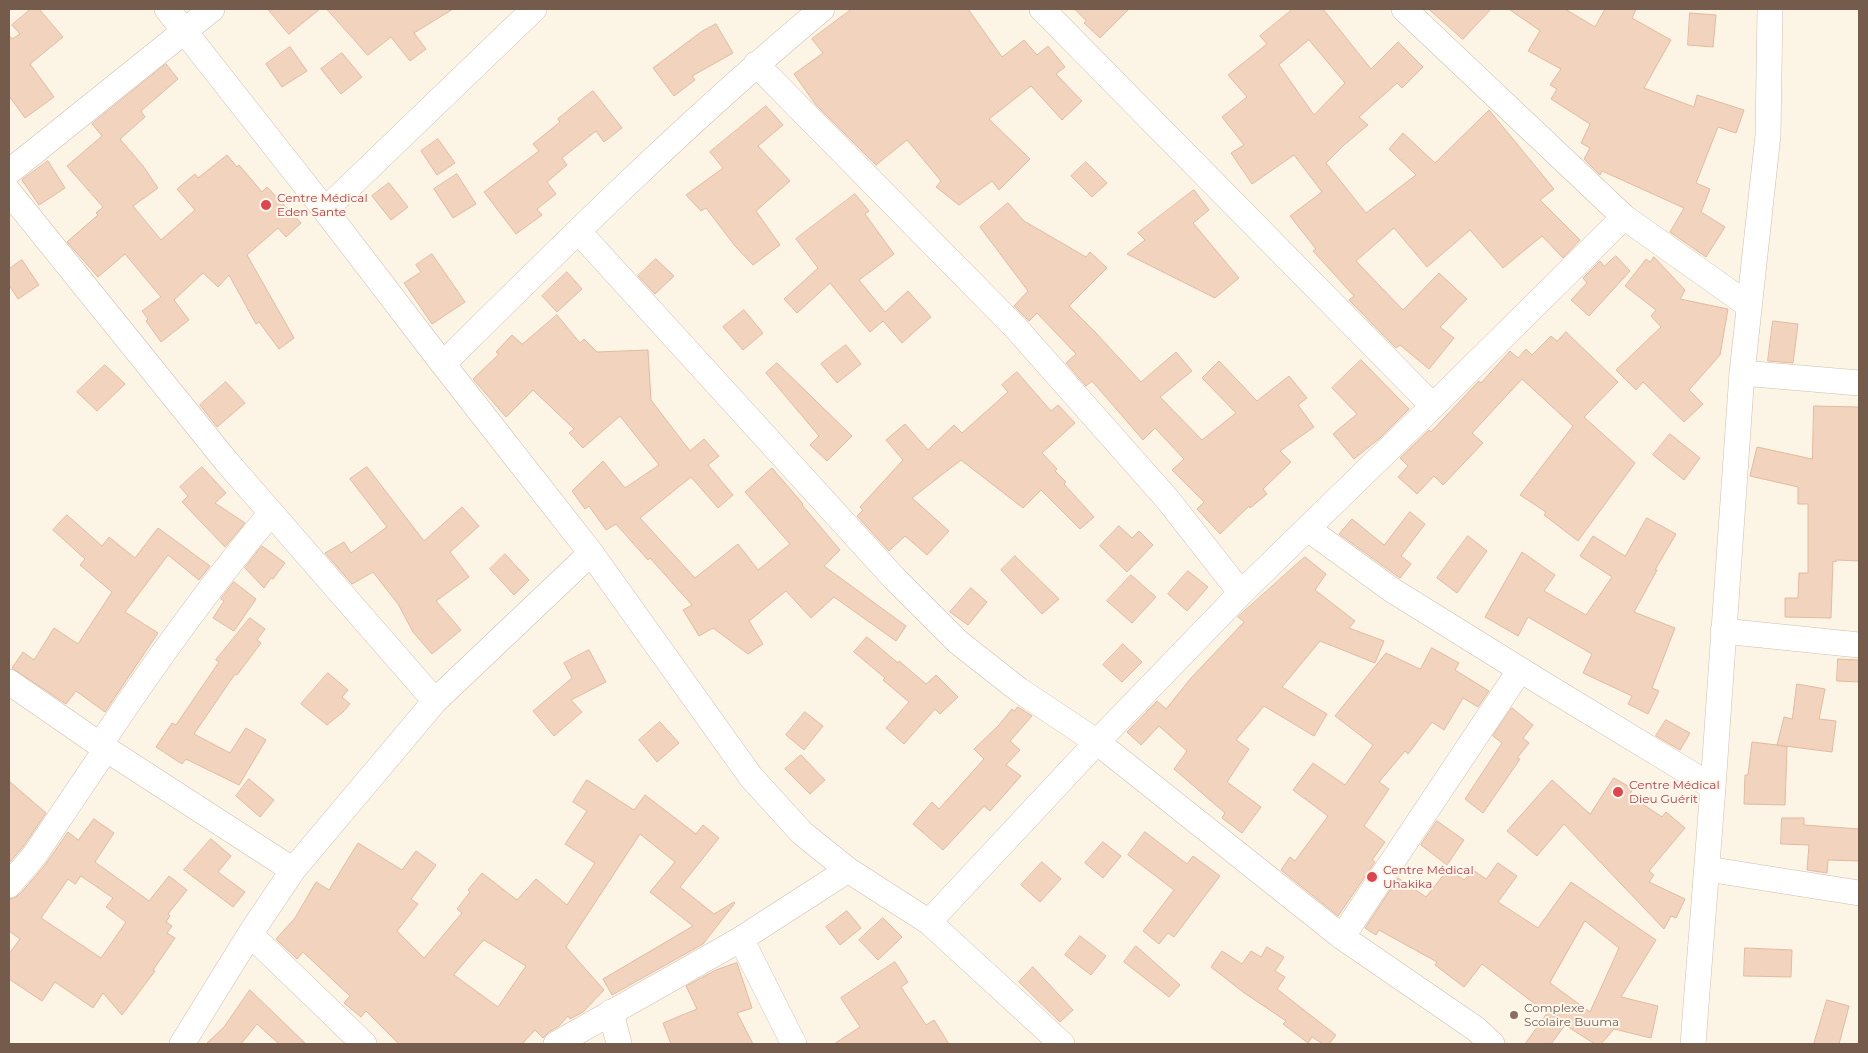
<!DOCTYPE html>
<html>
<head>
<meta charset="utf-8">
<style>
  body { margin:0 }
  #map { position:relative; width:1868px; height:1053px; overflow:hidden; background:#fcf4e5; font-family:Montserrat,sans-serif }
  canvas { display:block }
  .frame { position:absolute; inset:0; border:10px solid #745b4b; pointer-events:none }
</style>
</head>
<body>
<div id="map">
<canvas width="1868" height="1053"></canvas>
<div class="frame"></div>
</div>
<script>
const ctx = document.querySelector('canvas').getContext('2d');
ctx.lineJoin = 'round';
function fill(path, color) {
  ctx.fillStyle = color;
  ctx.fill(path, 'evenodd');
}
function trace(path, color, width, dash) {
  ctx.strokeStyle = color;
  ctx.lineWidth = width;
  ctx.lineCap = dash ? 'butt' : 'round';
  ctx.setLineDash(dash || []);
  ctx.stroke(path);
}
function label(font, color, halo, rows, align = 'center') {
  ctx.font = font + ' Montserrat,sans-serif';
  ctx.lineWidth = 4;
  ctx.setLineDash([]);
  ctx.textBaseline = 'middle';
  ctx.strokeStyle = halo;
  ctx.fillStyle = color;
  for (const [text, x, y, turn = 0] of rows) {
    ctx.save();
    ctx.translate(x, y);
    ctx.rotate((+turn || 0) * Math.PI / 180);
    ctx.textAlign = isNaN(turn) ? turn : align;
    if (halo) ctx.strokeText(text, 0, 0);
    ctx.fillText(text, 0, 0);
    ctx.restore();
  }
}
const building = new Path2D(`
  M31,9h8l24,28 -33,27 24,33 -29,21 -16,-22v-61l3,4 8,-5 -8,-9z
  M268,9h52l-31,25z
  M327,9h126l-39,24 12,16 -16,12 -19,-24 -23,18z
  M852,9h116l34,48 22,-17 13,15 11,-9 17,21 -9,7 26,27 -20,19 -31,-34 -42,33 41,40 -31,31 -7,-9 -33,24 -23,-18 5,-6 -34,-41 -31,25 -60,-60 -22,-31 29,-21 -11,-14z
  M1075,9h54l-29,29 -16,-15 2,-2z
  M1293,9h30l48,60 27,-27 25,25 -21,21 -5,-5 -38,34 9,8 -24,20 -18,18 40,50 50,-38 -27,-26 14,-16 32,30 54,-53 65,79 -14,11 40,40 -17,18 -21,-22 -39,32 -33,-38 -43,37 -33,-39 -38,33 47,49 36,-37 28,26 -27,28 14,11 -25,31 -29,-24 -4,3 -47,-48 5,-4 -41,-45 3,-2 -26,-33 32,-24 -28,-37 -42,29 -21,-31 13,-8 -22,-28 25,-20 -19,-22 39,-31 -7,-8zM1309,40l36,43 -31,32 -35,-50z
  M1429,9h62l-28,30z
  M1509,9h56l30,18 10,-18h31l-4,9 39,22 -27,48 50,19 3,-12 47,15 -8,23 -18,-6 -22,56 14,6 -9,23 24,15 -19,30 -36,-25 14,-24 -82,-37 -2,4 -16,-16 6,-11 -9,-5 9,-19 -39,-25 6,-10 -7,-4 11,-16 -33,-18 12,-20z
  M1690,13l26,2 -3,32 -25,-2z
  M716,24l17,29 -41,23 3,4 -21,16 -21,-28 48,-36z
  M290,47l17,24 -25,16 -16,-23z
  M342,53l20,24 -21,17 -20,-25z
  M166,64l12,15 -37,32 4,6 -25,22 23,27 15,22 -25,18 28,34 34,-30 -18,-21 18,-15 3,4 29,-23 10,12 2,-2 23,27 5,-5 34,36 -15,14 -8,-9 -31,27 47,83 -15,11 -20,-27 -3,2 -27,-49 -11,12 -15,-14 -29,27 15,20 -28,22 -15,-21 2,-2 -6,-8 19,-14 -36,-43 -27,23 -31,-35 31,-27 -2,-2 7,-6 -36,-41 35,-30 -10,-12z
  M593,91l29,37 -18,14 -8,-11 -34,27 5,7 -20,17 9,12 -19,15 5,6 -26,19 -32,-42 55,-41 -6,-7 27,-22 -2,-3z
  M766,106l17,19 -25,21 32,35 -34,30 24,34 -27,20 -18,-19 -29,-38 -5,3 -15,-16 37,-27 -13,-16z
  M438,139l17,24 -18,12 -16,-24z
  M48,161l17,27 -26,17 -17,-25z
  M1086,162l21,21 -15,14 -21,-21z
  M457,174l19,30 -23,14 -19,-29z
  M389,183l19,24 -17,13 -19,-24z
  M1194,190l15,20 -16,13 46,55 -24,20 -88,-44 18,-14 -7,-7z
  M855,194l14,17 -4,3 29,40 -35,26 26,32 23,-21 23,26 -29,26 -19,-22 -13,11 -40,-49 -33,30 -13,-14 34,-31 -22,-29z
  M1008,203l16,18 62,36 4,-5 17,16 -38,38 27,27 45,49 35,-30 16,19 -32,26 42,43 34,-27 -34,-35 17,-17 38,40 32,-25 18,22 -9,7 16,22 -34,24 11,11 -28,27 4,5 -17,14 -1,-2 -29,28 -23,-25 7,-7 -32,-32 12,-11 -29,-31 -12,12 -51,-59 -6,5 -20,-23 10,-9 -39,-41 -8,8 -15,-15 14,-15 -48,-64z
  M432,254l33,48 -33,22 -28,-41 17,-11 -5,-7z
  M1616,256l14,15 -41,45 -18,-16 16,-17 -4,-5 17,-17 4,5z
  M1654,257l31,33 -5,9 48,10 -8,46 -31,35 14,14 -19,18 -41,-40 -7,8 -20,-20 45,-43 -10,-11 5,-6 -31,-24 21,-27 4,3z
  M656,259l18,17 -19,18 -17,-18z
  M22,260l17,25 -21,14 -9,-14v-16z
  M567,272l15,17 -25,23 -15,-16z
  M744,310l19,23 -20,17 -20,-23z
  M557,315l23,28 4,-4 13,13 51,-2 3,50 39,51 14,-12 15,17 -11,9 25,30 -15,13 -27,-31 -51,41 55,60 43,-34 20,26 32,-26 -45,-52 27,-24 31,36 -1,1 38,45 -16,16 82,60 -10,15 -62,-44 -23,21 -25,-27 -37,30 14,23 -15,10 -35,-26 -14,8 -16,-26 9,-5 -42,-47 -2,2 -32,-36 -10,6 -17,-24 -4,3 -13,-18 31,-30 22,27 34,-23 -39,-49 -37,32 -14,-15 5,-4 -41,-39 -27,27 -33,-38 26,-25 -3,-2 16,-17 10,9z
  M1773,321l25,3 -5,39 -25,-2z
  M1566,332l52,50 -34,35 51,46 -57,78 -34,-26 2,-3 -26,-17 53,-69 -51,-47 -50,54 11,10 -40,42 -9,-9 -17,18 -19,-17 10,-11 -8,-8 29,-28 2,2 46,-49 2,-2 2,2 29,-32 8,7 8,-9 6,6 19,-19 6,5z
  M846,345l15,19 -24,19 -16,-19z
  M1361,360l48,49 -29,29 -26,21 -21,-25 24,-20 -25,-26z
  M777,363l75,73 -25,25 -17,-16 9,-9 -53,-63z
  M105,365l20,19 -28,27 -20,-19z
  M1017,372l34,39 7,-6 17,18 -33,30 15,16 -2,2 11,11 -2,2 30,33 -14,12 -39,-39 -18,18 -62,-48 -49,38 37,33 -22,24 -22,-19 -16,15 -32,-35 6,-6 -3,-3 43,-47 -17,-20 19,-16 23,26 26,-25 8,8 46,-41 -6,-7z
  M226,382l19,21 -28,24 -17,-22z
  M1814,406l45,1v154l-23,-1v2l-3,-1 -2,57 -46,-1v-19h13l1,-25h9v-69h-10v-17l-48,-11 7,-29 55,12z
  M1670,434l30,24 -16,22 -31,-25z
  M202,467l24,26 -11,10 30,20 -20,24 -43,-45 6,-6 -8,-9z
  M367,467l57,74 38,-34 17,19 -29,26 19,25 -33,24 25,29 -29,24 -19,-22 -15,-28 -25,-32 -21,12 -27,-31 19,-11 7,11 36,-26 -37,-48z
  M1410,512l15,12 -24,32 10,8 -11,14 -61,-44 13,-15 32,26z
  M67,515l35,31 7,-9 26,21 23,-30 52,38 -11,14 -31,-25 -43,57 33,21 -53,79 -29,-21 -10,13 -54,-36 11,-16 11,8 20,-32 24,16 34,-52 -32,-27 5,-6 -32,-29z
  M1647,518l29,16 -21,36h2l-23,42 41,16 -23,60 7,3 -11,23 -20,-10 4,-8 -49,-23 9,-19 -64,-37 -10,19 -33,-19 37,-65 33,23 -11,16 42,24 26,-38 -32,-21 13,-20 32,20z
  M1119,526l13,12 7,-7 14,14 -26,27 -27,-26z
  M1468,536l19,15 -30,42 -20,-15z
  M262,546l23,17 -12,16 -2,-1 -7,10 -19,-20z
  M505,554l24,26 -15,15 -24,-26z
  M1015,556l44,43 -17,15 -41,-44z
  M1305,557l21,17 -11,16 40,31 -6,7 35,13 -9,22 -55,-22 -38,46 45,27 -13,22 -50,-30 -28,34 13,9 -22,33 34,25 -19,26 -20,-15 3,-5 -51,-44 13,-18 -28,-25 -18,19 -14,-13 30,-31 9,8 25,-31 53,-56 -6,-5z
  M1188,571l20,16 -21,24 -19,-17z
  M1131,575l25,22 -24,26 -25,-22z
  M234,582l22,17 -22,32 -21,-13 11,-17 -3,-2z
  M971,588l16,14 -19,23 -18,-13z
  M250,618l15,11 -8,11 4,3 -24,32 -2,-1 -41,60 36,19 16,-25 20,12 -27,45 -53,-26 -4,5 -26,-17 16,-24 4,2 43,-63 -3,-2z
  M867,637l31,26 1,-2 27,23 10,-9 22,22 -18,17 -5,-5 -31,35 -18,-16 23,-26 -26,-22 2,-2 -31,-26z
  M1123,644l19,18 -20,20 -19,-17z
  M1432,648l27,15 -4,7 34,21 -11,16 -15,-9 -19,32 -12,-8 -24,32 -3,-3 -26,31 10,7 -25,37 21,16 -13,18 3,2 -37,54 -57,-46 9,-13 5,4 33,-45 -35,-26 20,-27 32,22 28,-40 -38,-29 51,-63 34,16z
  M589,650l17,32 -35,18 11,12 -28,24 -21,-25 39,-33 -8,-15z
  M1838,659l21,1v22l-22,-1z
  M328,673l20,17 -6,7 8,7 -7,8 -16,13 -26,-21z
  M1797,684l28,5 -6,30 17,2 -4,31 -55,-7 10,2 -2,58 -41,-1 1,-29h3l4,-33 25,3 7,-28 8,2z
  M1018,707l14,9 -22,25 10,9 -14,15 15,11 -31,35 -6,-5 -41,44 -30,-26 19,-22 7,7 45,-50 -10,-10 24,-23 14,-17 2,2z
  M1512,708l21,17 -10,13 6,5 -12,15 3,1 -37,54 -18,-14 37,-56 -9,-7z
  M805,712l18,14 -19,24 -18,-15z
  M1666,720l24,13 -10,17 -24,-14z
  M660,722l19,21 -22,19 -18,-22z
  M801,755l24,25 -15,14 -25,-25z
  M1614,778l19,11 -4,6 33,22 4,-5 19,16 -36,43 5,4 -5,7 36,17 -9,19 -5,-2 -7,13 -100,-105 -27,32 -30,-25 45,-51 38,34z
  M249,779l25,21 -14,17 -24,-21z
  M587,780l47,30 11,-15 51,39 7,-9 16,13 -39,49 34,27 20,-12 1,1 -32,41 -91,51 -9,-16 90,-53 -43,-34 25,-30 -35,-28 -74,113 38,43 -21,22 -13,7 -2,-3 -9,10 -10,6 -6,6 -8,-8 -13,14h-123l-33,-33 -5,6 -17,-14 6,-7 -47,-44 -6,7 -21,-20 19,-21 21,-36 13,8 29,-47 44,27 14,-19 20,14 -25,34 7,5 -21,27 27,27 38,-45 -5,-4 13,-17 -2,-2 14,-17 35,27 19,-21 31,26 28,-42 -30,-19 22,-33 -14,-9zM484,940l42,26 -28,41 -44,-32z
  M9,781l37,32 -23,34 -14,16z
  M1782,818h22v7l55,4v32l-31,-1 -1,13 -20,-3 2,-25 -28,-1z
  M94,819l20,14 -19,29 54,39 20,-25 18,14 -19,24 2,2 -4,6 6,4 -5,7 8,5 -22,32 2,1 -33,44 -19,-22 -10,15 -38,-26 -13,19 -33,-22v-25l11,-15 -11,-8v-32l5,-1 6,-4 25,-29 23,-33 10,8zM81,876l32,22 -7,9 20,15 -25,36 -60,-40 27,-39 7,5z
  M1437,821l27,19 -17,25 -26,-20z
  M1145,832l42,32 6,-8 27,20 -46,61 -6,-4 -9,11 -16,-13 31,-41 -46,-35z
  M211,839l20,17 -13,16 27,20 -12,15 -49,-37z
  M1103,842l18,14 -18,22 -18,-15z
  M1042,862l19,17 -21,23 -19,-17z
  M1498,863l19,13 -19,26 40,26 33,-46 85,58 -35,57 37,9 -7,32 -37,-9 -13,15h-6l-30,-19 -14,19h-26l22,-31 -65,-49 -18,23 -29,-22 2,-3 -58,-32 -3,5 -11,-7 33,-50 28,19 23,-29 15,12 9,-10 13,9zM1585,921l34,27 -29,64 -40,-29z
  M847,911l14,17 -21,17 -14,-18z
  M883,918l19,19 -24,23 -19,-20z
  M1080,936l26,20 -15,19 -26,-20z
  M1136,946l44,39 -11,12 -45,-35z
  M1267,947l17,10 -9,14 10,6 -8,12 59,46 -7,9h-6l-11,-7 -4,6 -25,-19 3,-3 -43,-29 -32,-25 11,-16 20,13 9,-13 10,6z
  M1745,948l47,2 -1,27 -47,-1z
  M895,962l13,20 -7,5 25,38 8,-5 15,24h-115l26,-17 -19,-29z
  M737,963l15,45 -15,5 16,31h-82l-8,-21 34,-14 -11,-23 30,-16z
  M1033,967l40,43 -13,12 -41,-40z
  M250,990l56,54h-27l-22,-20 -16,20h-35l18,-17z
  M1827,1000l22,6 -10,38h-25z`);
fill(building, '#f1d3be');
trace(building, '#e3ba9e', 1);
const minor = new Path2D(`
  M167,9l158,201 118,154 148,189 160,224 51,56 46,37 81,52 133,122
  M1042,9l391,397
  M1404,9l220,208 124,88
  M756,64l260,264 152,172 73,93
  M9,172l203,-163
  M9,192l217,269 209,240
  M325,210l209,-201
  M578,231l316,347 64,64 61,48 78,52 245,195 134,92 16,15
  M443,364c123,-122 246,-244 379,-355
  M1742,373l117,10
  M1308,529l84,61 148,92 173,105
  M1723,631l136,14
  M9,682l97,67 187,121
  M100,745c53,-80 109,-158 171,-232
  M1707,869l152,24
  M9,885l25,-29 72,-107
  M929,922l168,-180 144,-149 192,-187 191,-189
  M250,934l114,110
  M1342,937l178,-267
  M741,939l53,105
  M611,1012l8,32
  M182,1044l68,-110 43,-64 142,-169 156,-148
  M556,1044l185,-105 107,-69
  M1693,1044l20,-257 29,-414 26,-238 2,-126`);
trace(minor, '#cfbeaf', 26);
trace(minor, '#fff', 25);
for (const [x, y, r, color] of [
  [266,205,6,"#e0444e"],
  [1618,792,6,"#e0444e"],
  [1372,877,6,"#e0444e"],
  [1514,1015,5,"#8d6e63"]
]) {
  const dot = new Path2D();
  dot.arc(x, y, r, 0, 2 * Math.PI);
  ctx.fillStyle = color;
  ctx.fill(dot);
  trace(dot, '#fff8ec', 2);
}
label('12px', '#be3a42', '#fff8ec', [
  ["Centre Médical",277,198],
  ["Eden Sante",277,212],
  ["Centre Médical",1629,785],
  ["Dieu Guérit",1629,799],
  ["Centre Médical",1383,870],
  ["Uhakika",1383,884]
], 'left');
label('12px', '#785e54', '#fff8ec', [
  ["Complexe",1524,1008],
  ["Scolaire Buuma",1524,1022]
], 'left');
</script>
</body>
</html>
